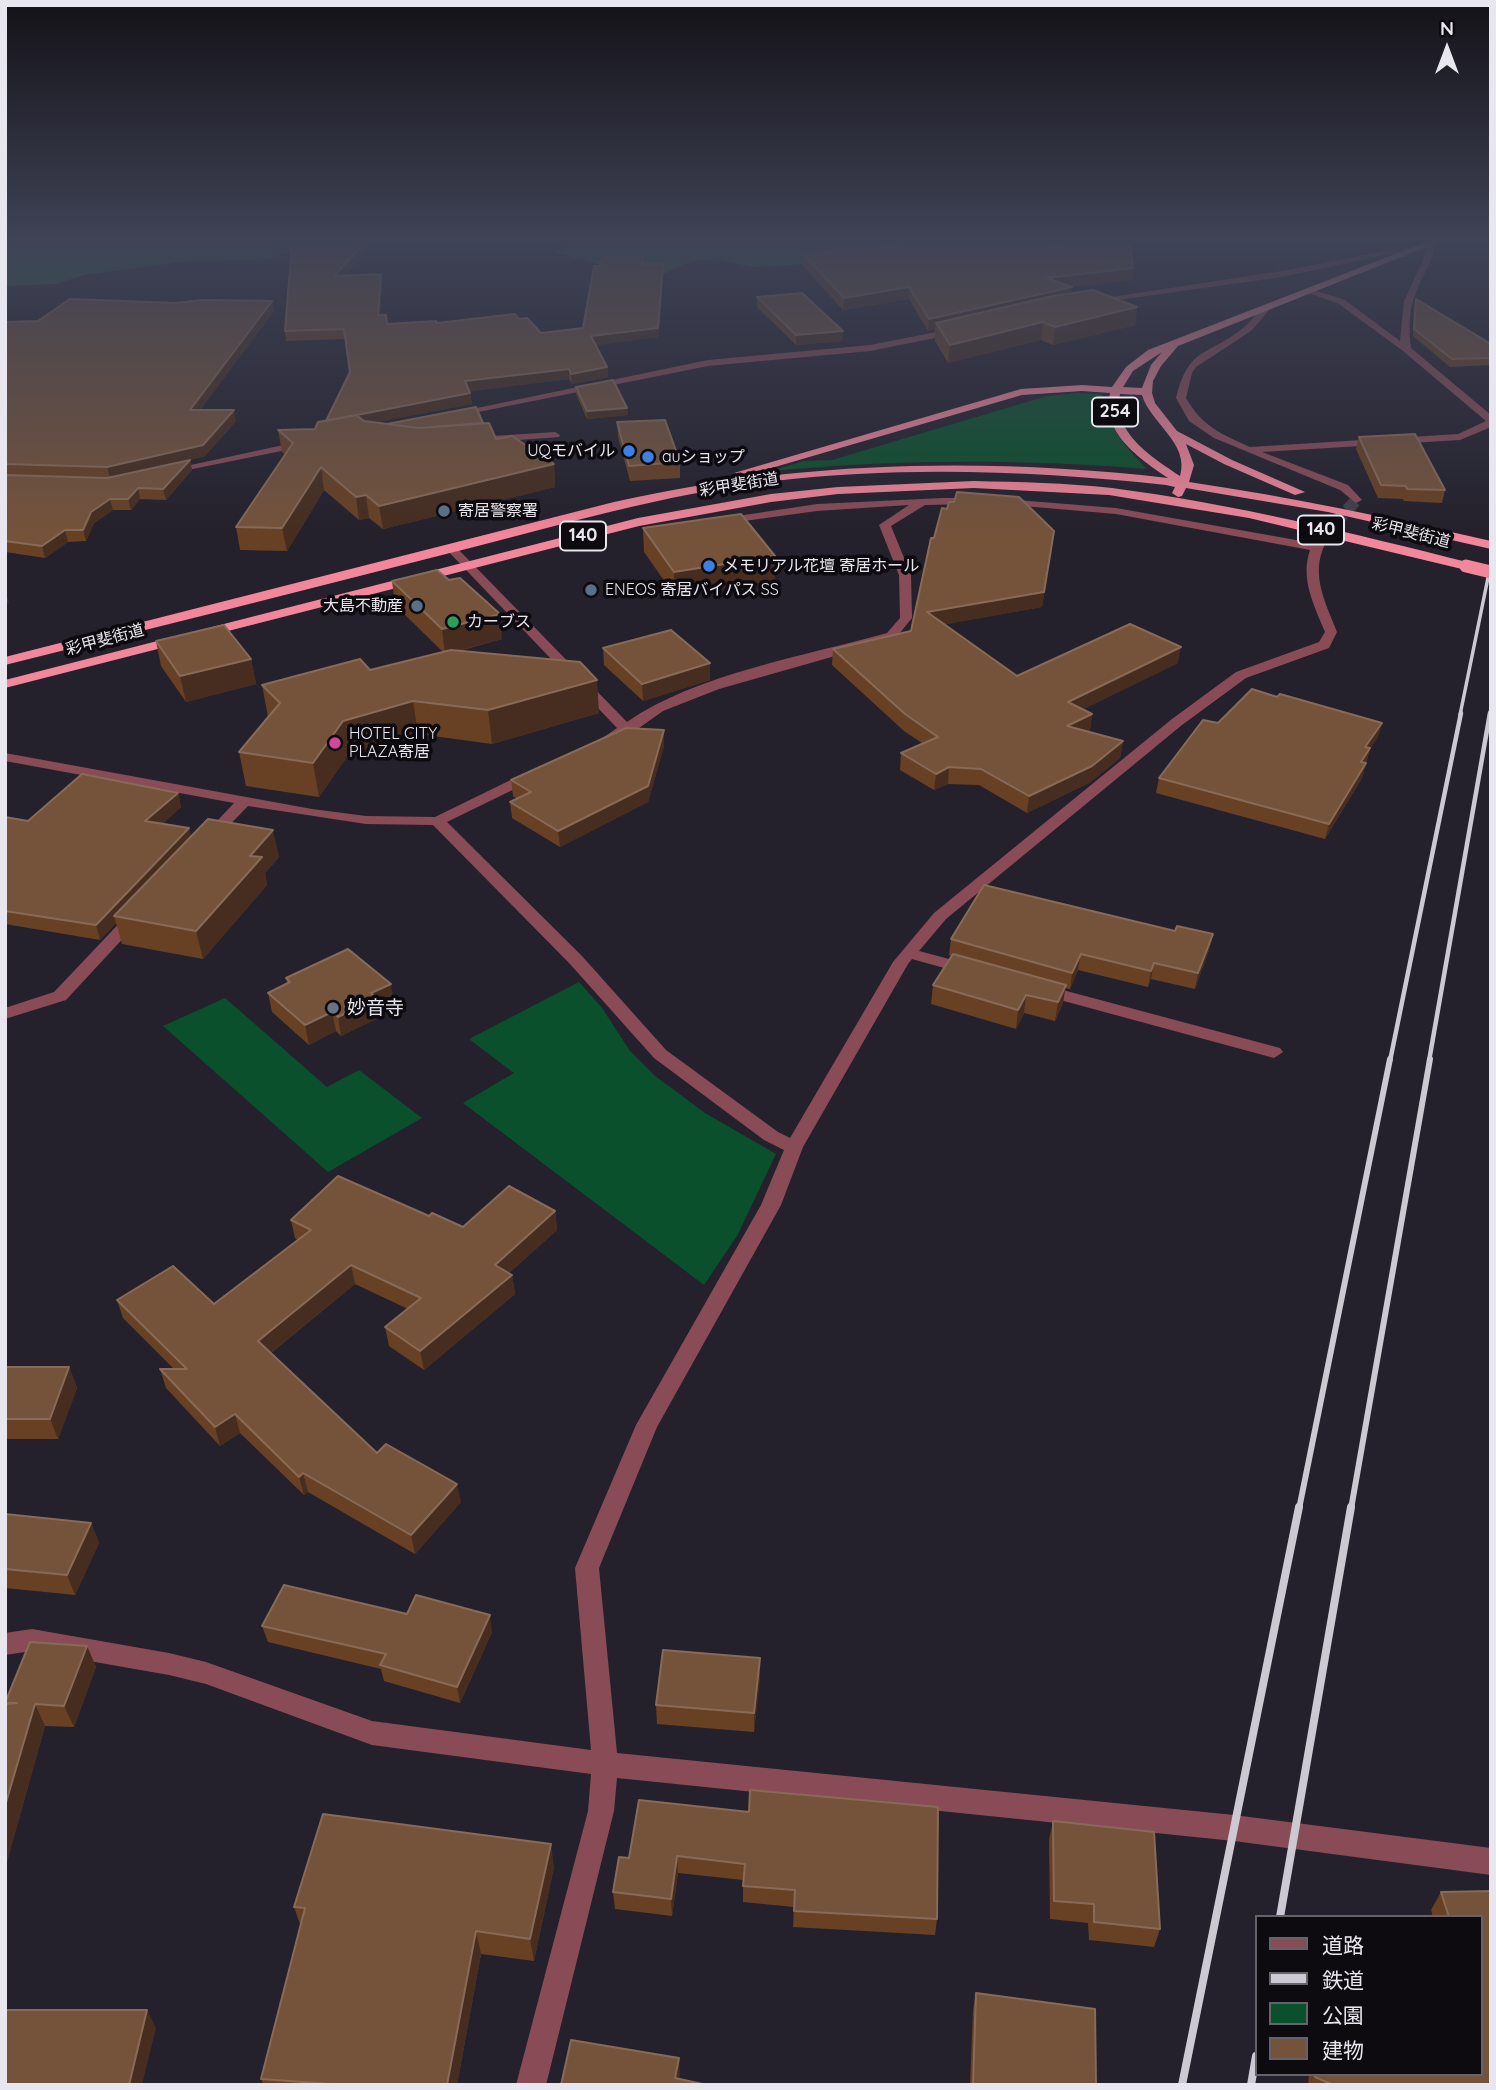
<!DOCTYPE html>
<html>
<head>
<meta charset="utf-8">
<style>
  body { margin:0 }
  #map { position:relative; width:1496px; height:2090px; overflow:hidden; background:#24212c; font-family:Quicksand,"Noto Sans JP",sans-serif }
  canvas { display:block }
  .frame { position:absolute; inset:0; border:7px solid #e8e6ee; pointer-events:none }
  .legend { position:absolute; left:1255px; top:1915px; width:228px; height:161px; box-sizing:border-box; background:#0d0b10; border:2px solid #656369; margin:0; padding:9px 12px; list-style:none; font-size:21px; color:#e8e6ee }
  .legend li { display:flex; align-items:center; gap:14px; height:35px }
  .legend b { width:35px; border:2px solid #656369 }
  .north { position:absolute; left:1412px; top:14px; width:70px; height:70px; -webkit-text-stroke:5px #0d0b10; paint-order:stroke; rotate:0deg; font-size:19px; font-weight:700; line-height:28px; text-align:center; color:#e8e6ee }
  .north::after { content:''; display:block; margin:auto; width:24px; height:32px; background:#e8e6ee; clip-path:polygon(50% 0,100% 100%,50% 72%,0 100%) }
</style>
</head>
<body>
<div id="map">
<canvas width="1496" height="2090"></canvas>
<div class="frame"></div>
<ul class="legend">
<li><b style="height:9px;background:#894c57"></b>道路</li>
<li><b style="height:9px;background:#ccc9d2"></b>鉄道</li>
<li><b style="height:19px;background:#0b502c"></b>公園</li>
<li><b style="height:19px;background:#75533b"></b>建物</li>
</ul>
<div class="north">N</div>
</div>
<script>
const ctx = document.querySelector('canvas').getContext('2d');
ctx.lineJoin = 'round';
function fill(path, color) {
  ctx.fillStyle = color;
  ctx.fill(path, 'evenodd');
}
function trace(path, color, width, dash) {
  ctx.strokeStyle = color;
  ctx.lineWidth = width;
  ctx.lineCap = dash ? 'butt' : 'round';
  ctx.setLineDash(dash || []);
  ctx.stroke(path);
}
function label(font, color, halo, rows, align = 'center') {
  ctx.font = font + ' Quicksand,"Noto Sans JP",sans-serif';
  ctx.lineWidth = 7;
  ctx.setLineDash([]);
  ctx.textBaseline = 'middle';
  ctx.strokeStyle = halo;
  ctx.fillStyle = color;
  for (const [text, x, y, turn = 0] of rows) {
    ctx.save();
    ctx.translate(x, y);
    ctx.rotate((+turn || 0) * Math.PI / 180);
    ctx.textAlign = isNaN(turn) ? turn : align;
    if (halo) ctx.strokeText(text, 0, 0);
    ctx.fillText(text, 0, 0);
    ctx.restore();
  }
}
fill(new Path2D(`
  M1078,393l24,1c8,36 20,49 45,75 -127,-10 -248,-10 -376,2l33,-10 28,-1 215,-64z
  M579,982l23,26 28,43 25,25 50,37 71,41 -39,82 -33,49 -241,-182 51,-30 -45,-34z
  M225,998l102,89 32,-17 63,48 -94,54 -165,-146z`), '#0b502c');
fill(new Path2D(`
  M5,242h331l-77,18 -71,1 -103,14 -29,9 -51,2z
  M574,242h421l-134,19 -108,6 -39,-8 -22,2 -29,13h-27l-83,-22z`), '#1e673e');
trace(new Path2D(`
  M1323,537l33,-37`), '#413f49', 12, [12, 6]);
fill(new Path2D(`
  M1430,243l4,2c0,16 -10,27 -16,42 -9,20 -10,40 -7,61l80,67v12l-31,13 -198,12 86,33 14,15 -6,3 -16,-13 -126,-52 -25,-17 -13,-23c13,-51 29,-41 66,-69 9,-7 15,-18 24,-23l4,3 -19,22 -55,36 -4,6 -6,25c16,28 35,36 64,49l208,-13 28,-13 -83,-70 -64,-47 -33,-12 4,-3 35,11 55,41 4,-40 19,-40 3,-16z
  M1389,250l20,5 -4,2 -16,-3 -107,23 -193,27 -4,-3 197,-30z
  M957,328l5,3 -2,2 -90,18 -162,15 -255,51 -5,-3 260,-54 162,-15z
  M555,432l5,3 -1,2 -67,5 -5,-3 5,-3z
  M302,441l5,3 -1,2 -138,28 -5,-3z
  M943,498h33l6,3 -6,3 -51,1 -34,21 20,49 1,43 -17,21 -176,50 -56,22 -31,22 -24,10 -7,-4 16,-11 -171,-179 10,-2 171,175c69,-48 178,-66 260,-89l13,-15 -1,-43 -20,-50 30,-20 -92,6 -95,13 -6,-3 2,-2 99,-15z
  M1004,499l112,9 197,35 6,-8h8l2,2c-21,33 -5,62 8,95l-8,16 -83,30 -64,47 -236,194 -27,32 56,15 2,4 -2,4 -6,1 -57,-16 -4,5 -105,183 -22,58 -124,222 -58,141 18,185 617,62 257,33v27l-257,-34 -617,-63 -3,33 -68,274h-30l72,-274 3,-37 -219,-29 -166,-61 -37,-9 -137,-24 -27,4v-22l27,-4 137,24 37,9 166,59 219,29 -16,-182 61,-143 125,-220 23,-55 -20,-10 -110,-82 -84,-94 -137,-139 -67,-1 -118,-18 -35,36 -5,2 -8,-5 34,-36 -229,-42v-8l307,56 54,7 69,1 92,-45h10v6l-90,44 135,134 84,94 112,82 12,6 103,-176 41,-49 238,-194 64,-47 83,-30 6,-10c-11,-27 -25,-53 -15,-82l-194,-36 -116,-10 -2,-2z
  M136,910l6,2 2,3 -2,3 -76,82 -61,19v-11l49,-16 76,-80z
  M1044,985l236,63 3,4 -9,6 -236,-64 -2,-4 2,-4z`), '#894c57');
fill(new Path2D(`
  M1426,242h13l-261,104 -17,20 -8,15 -1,12 3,10 22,28 55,29 73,32 -10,3 -71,-31 -38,-20 8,21 -5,17c102,15 202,36 302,59v8l-163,-37 -142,-24 -4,8 -4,1 -6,-4 3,-6 -9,-2c-131,-14 -261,-19 -392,-4 -111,13 -216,45 -324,72 -148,38 -297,75 -445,112v-8l609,-155c183,-41 368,-45 554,-24 -29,-20 -67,-45 -58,-85l-28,-2 -60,4 -278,81 -10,-3 287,-84 61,-4 30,2 14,-20 22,-17zM1162,352l-11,13 -9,23 -19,-1 10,-16zM1120,394l22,1c8,28 48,48 38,81 -28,-19 -68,-43 -60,-82z
  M974,481c46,1 92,2 138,7 122,16 240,45 359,75l2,3 -7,4 -217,-52 -140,-23 -135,-7 -136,6 -67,8 -132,24 -634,162v-8l633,-162 133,-24 67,-7z`), '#f2869a');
trace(new Path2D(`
  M1460,715l31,-152
  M1490,715l1,-8`), '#ccc9d2', 3.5);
trace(new Path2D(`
  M1390,1061l71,-348
  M1429,1061l61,-348`), '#ccc9d2', 4.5);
trace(new Path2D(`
  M1299,1509l91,-450
  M1351,1509l79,-450`), '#ccc9d2', 6);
trace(new Path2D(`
  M1280,1917l71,-410
  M1182,2085l117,-578
  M1251,2085l5,-29`), '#ccc9d2', 8);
trace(new Path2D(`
  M1466,566l25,6`), '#f2869a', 13);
fill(new Path2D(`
  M292,242h83l-31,34 38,8 -2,31 7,9 50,-1 82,-4 22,14 42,-5 17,-62 43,-9 1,7 19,9 -5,64 -62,8 11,22 1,10 -36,7 -3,-5 -99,12 2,13 -96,18 11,2 96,-1 13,16 58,25 1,23 -172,42 -14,-11 -10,2 -35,-30 -37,61 -47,-1 -4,-23 49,-72 -3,-3 -4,-22 37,-1 11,-8 24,-49 -4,-33 -60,2 -1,-10z
  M1050,246l83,22 -1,12 -61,7v7l66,13 -2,18 -82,20 -12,-5 -93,23 -13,-22v-12l-7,2 -19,-32 -66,11 -40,-44v-12z
  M757,297l86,34 -1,10 -46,4 -39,-38z
  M1416,299l75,45v21l-41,2 -37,-31 1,-30z
  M272,301l2,10 -74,99 36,11 -31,35 -15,4 2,10 -26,30 -26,-1 -9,11h-18l-19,13 -8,18 -18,1 -23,16 -40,-6v-230l33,-1 137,-18z
  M576,387l51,21 1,7 -41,4 -11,-25z
  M617,422l63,40v16l-50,3 -12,-44z
  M1359,437l86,53 -3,13 -38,-2 -1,-2 -25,-1 -22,-49z
  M643,528l132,52 -100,16 -31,-44z
  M1054,531l-12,76 -97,17 72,52 161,-13 -95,46 9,5 -2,16 -3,1 36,10 -3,17 -31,25 -62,30 -48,-28 -31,-1 -14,6 -34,-20 1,-17 21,-10 -18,-12 -72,-66 1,-16 78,-18z
  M392,581l110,58 -43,12 140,62 -107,31 -74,-10 -69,20 -30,43 -73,-11 -7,-34 29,-35 -6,-32 108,-15 73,-18 -48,-47z
  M156,641l95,18 5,25 -70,18 -25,-36z
  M603,648l107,32 -67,21 -39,-36z
  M1218,723l160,14 -8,12 -8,29 -37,61 -169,-46 3,-15z
  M664,730v16l-16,56 -88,45 -48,-29 -2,-16 7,-3 -4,-3 -2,-16z
  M178,793l3,14 -19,17 29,12 88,21 -14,16 2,12 -64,74 -81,-15 -6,-21 -16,17 -95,-16v-107l23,4z
  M1175,931l38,3 -4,16 -14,39 -44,-10 -3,8 -70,-17 -8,19 -5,-1 -2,15 -8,18 -31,-8 -8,16 -85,-25 2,-19 18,-29 -2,-1 2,-16z
  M286,978l108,25 -15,8 1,6 -39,19 -5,-5 -27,14 -37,-33 -4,-19 19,-9z
  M555,1211l2,19 -48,43 3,2 3,19 -91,76 -35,-24 -4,-19 23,-18 -53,-25 -84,69 106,100 84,49 -46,52 -107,-62 -4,3 -64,-62 -20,13 -54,-58 -6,-19h14l-51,-51 -6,-18 97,4 84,-64 -3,-2 -4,-18 138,-4 34,11z
  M5,1367h64l8,21 -19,51h-53z
  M5,1514l86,9 8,20 -24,52 -70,-7z
  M407,1614l85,18 -32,71 -76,-22 -3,-12 -113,-27 -6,-16z
  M87,1646l9,21 -22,60 -29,-1 -39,139h-1v-161z
  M760,1658v19l-6,55 -97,-8 -1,-19z
  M639,1800l298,119 -2,16 -142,-8 1,-20 -51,-5v-22l-65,-7 -6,43 -57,-7 -2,-17 16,-34z
  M1053,1821l107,108 -6,18 -65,-7 -1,-17 -38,-4 -1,-79z
  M554,1867l-20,94 -53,-7 -24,131h-193l-3,-6 40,-152 -7,-20z
  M1491,1891v194h-183l1,-11h171v-157h-47l-2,-7 10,-18z
  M976,1993l120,92h-126l3,-75z`), '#684125');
fill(new Path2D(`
  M366,242h9l-40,44 -1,-10z
  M663,264l-5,73 -66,9 -1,-10z
  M1133,268l-1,12 -86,10 1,-12z
  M381,274l1,10 -3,41 -1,-10z
  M909,287v12l-66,11 1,-12z
  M1072,287l-2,12 -134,24 -1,6 -7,2 1,-12z
  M272,301l2,10 -82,110 -2,-11z
  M1137,307l-2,18 -82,20 2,-18z
  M1043,322l-2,18 -93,23 2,-18z
  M843,331l-1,10 -46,4v-10z
  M607,367l1,10 -36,7 -1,-10z
  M569,369v10l-103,13 -1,-11z
  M470,393l2,11 -145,28 -1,-11z
  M627,408l1,7 -41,4v-8z
  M234,410l2,11 -31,35 -15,4 2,10 -26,30 -3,-11 -53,-11 -3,-11z
  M554,464l1,23 -172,42 -4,-23z
  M321,467l3,23 -37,61 -5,-23z
  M138,488l2,11 -9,11 -3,-11z
  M366,495l3,23 -10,2 -3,-23z
  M110,499l3,11 -19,13 -8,18 -3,-11 8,-18z
  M65,530l3,12 -23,16 -3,-12z
  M1054,531l-12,76 -116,21 1,-16z
  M775,556v24l-100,16 -1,-24z
  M5,590l4,13 -4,1z
  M500,614l2,25 -57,15 -3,-25z
  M1181,647l-3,16 -112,55 2,-16z
  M251,659l5,25 -70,18 -6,-26z
  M710,663v17l-67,21 -1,-17z
  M597,680l2,33 -107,31 -4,-34z
  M413,701l5,33 -69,20 -30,43 -6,-34 30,-42z
  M1092,714l-2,16 -25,12 2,-16z
  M1382,723l-4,14 -8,12 -4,13 -9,14 8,-29z
  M664,730v16l-16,56 -88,45 -2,-16z
  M1123,741l-3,17 -31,25 -62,30 2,-17z
  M1366,763l-4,15 -37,61 4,-15z
  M949,767l-1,17 -14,6 2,-16z
  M178,793l3,14 -32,28 -4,-14z
  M189,828l4,14 -79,74 2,7 -16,17 -4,-15z
  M273,830l6,27 -14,16 2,12 -64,74 -7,-28 54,-75z
  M1213,934l-4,16 -14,39 3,-16z
  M1081,954l-3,16 -8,19 2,-16z
  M1154,963l-3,16 -3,8 3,-16z
  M391,984l3,19 -15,8 1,6 -39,19 -3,-19 33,-24z
  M1066,985l-3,18 -8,18 3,-19z
  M1026,995l-2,18 -8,16 2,-19z
  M332,1012l4,19 -27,14 -4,-20z
  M555,1211l2,19 -59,53 -3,-18z
  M351,1265l4,19 -92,75 -5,-18z
  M512,1275l3,19 -91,76 -4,-19z
  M69,1367l8,21 -19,51 -8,-20z
  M235,1414l5,19 -20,13 -5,-19z
  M303,1473l5,19 -4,3 -5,-18z
  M457,1484l4,18 -46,52 -4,-19z
  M91,1523l8,20 -24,52 -8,-20z
  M490,1615l2,17 -32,71 -3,-16z
  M87,1646l9,21 -22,60 -10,-21z
  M760,1658v19l-6,55v-19z
  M35,1704l10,22 -39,139 -1,-2v-57z
  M551,1844l3,23 -20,94 -4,-22z
  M677,1856l1,17 -6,43 -1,-17z
  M476,1931l5,23 -24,131h-10z
  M147,2010l9,18 -14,57h-13z
  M679,2058l1,17 -2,10 -3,-7z`), '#472d1f');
const building = new Path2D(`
  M292,242h74l-32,34 47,-2 -3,41h8l1,9 49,-3 1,2 78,-9 4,5 8,-1 14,15 42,-5 11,-62h6l2,-9h41l-1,7h21l-5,64 -67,8 16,31 -36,7 -2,-5 -104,12 5,12 -144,28 24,-49 -6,-43 -59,2z
  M925,242h120l5,4 34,-4h46l3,26 -86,10 25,9 -143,32 -20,-32 -65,11 -41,-44 86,-6z
  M1093,290l44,17 -82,20 -12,-5 -93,23 -14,-22 117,-27z
  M802,293l41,38 -47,4 -39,-38z
  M70,299l105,4 27,-3 70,1 -82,109h44l-31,35 -96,22 -102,-3v-142l33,-1z
  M1416,299l75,45v14l-39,1 -38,-30z
  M613,380l14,28 -40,3 -11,-24z
  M476,407l7,16 -64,5 -32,-4z
  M356,415l8,6 55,7 70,-5 7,16 16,-3 42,28 -175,42 -13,-11 -10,2 -35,-30 -39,61 -46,-1 57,-84 -15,-13 37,-1 3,-7z
  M665,420l15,42 -51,4 -12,-44z
  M1415,434l30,56 -38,-1 -1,-3 -25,-1 -22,-48z
  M190,460l-27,29 -25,-1 -10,11h-18l-19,13 -8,18h-18l-23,16 -37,-5v-66l102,3z
  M957,492l62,5 35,34 -10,61 -117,20 90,64 113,-52 51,23 -113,55 24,12 -25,12 56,15 -31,25 -63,30 -48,-27 -32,-2 -13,7 -35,-21 37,-16 -33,-23 -72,-65 78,-18 20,-93h3l8,-30 5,1 2,-7h5z
  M741,514l34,42 -101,16 -31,-44z
  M437,570l12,10 11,-2 40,36 -58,15 -50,-48z
  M224,625l27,34 -71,17 -24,-35z
  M671,630l39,33 -68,21 -39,-36z
  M451,650l129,12 17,18 -109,30 -75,-9 -70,20 -30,42 -74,-11 41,-49 -18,-18 98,-26 10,11z
  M1252,689l25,8 3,-3 102,29 -17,24 5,1 -9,14 5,1 -37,61 -170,-46 44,-58 15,3z
  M626,728l38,2 -16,56 -90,45 -48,-29 21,-10 -20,-12z
  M82,774l96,19 -33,28 44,7 -93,97 -91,-14v-94l23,4z
  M208,819l65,11 -23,26 12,1 -66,74 -82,-15z
  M984,885l191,46 2,-5 36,8 -15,39 -44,-10 -3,8 -70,-17 -9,19 -121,-34z
  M348,949l43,35 -20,9 5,5 -38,19 -6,-5 -27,13 -37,-32 22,-11 -4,-4z
  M953,954l113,31 -8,17 -32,-7 -8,15 -85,-25z
  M338,1176l91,40 3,-3 31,14 46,-41 46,25 -60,54 17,10 -92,76 -35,-24 36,-29 -70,-33 -93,76 119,112 9,-9 71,40 -46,51 -108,-62 -4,4 -64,-63 -20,13 -55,-58h27l-70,-69 56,-34 41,38 97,-74 -20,-10z
  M5,1367h64l-19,52h-45z
  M5,1514l86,9 -24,52 -62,-6z
  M284,1585l123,29 9,-19 74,20 -33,72 -77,-22 6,-11 -124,-28z
  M30,1642l57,4 -23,60 -29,-2 -30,102v-102l12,-1h-12z
  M663,1650l97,8 -6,55 -98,-8z
  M750,1790l188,17 -1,112 -143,-8 1,-21 -52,-4 2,-22 -68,-8 -6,43 -58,-7 6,-35 10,1 10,-58 110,12z
  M323,1814l228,30 -21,95 -54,-8 -29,154h-102l-84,-6 44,-171 -11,-1z
  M1053,1821l101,11 6,97 -66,-7v-18l-40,-3z
  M1491,1891v194h-158l-18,-8v-3h165v-157h-31l-8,-25z
  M976,1993l119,16 1,76h-123z
  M5,2010h142l-18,75h-124z
  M571,2040l108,18 -4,20 32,7h-146z`);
fill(building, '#75533b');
trace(building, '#876a57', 2);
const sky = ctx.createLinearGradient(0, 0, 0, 535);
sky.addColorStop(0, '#141218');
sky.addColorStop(0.45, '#3f4356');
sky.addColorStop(1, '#3f435600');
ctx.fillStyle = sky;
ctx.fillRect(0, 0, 1496, 535);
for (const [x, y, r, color] of [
  [629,451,7,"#3f7fe0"],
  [648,457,7,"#3f7fe0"],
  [444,511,7,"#5c6f8a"],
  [709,566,7,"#3f7fe0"],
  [591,590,7,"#5c6f8a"],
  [417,606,7,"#5c6f8a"],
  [453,622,7,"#2e9e5b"],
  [335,743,7,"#d1479c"],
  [333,1008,7,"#6b7280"]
]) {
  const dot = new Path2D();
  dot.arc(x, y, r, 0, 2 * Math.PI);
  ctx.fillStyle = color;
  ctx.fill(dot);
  trace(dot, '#0d0b10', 2.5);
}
label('16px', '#e8e6ee', '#0d0b10', [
  ["UQモバイル",615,451,"right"],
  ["auショップ",662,457],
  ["寄居警察署",458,511],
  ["メモリアル花壇 寄居ホール",723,566],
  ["ENEOS 寄居バイパス SS",605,590],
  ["大島不動産",403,606,"right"],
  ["カーブス",467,622],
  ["HOTEL CITY",349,734],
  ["PLAZA寄居",349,752]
], 'left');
label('16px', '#e8e6ee', '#0d0b10', [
  ["彩甲斐街道",739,485,-9],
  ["彩甲斐街道",1411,533,14],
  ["彩甲斐街道",105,640,-15]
]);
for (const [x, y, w] of [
  [1115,412,46],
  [1321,530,46],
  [583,536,46]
]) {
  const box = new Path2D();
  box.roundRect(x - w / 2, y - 14.5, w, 29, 5);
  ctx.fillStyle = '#0d0b10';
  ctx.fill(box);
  trace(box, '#e8e6ee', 2);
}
label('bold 18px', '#e8e6ee', null, [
  ["254",1115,412],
  ["140",1321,530],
  ["140",583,536]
]);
label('19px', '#e8e6ee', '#0d0b10', [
  ["妙音寺",347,1008]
], 'left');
</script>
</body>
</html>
